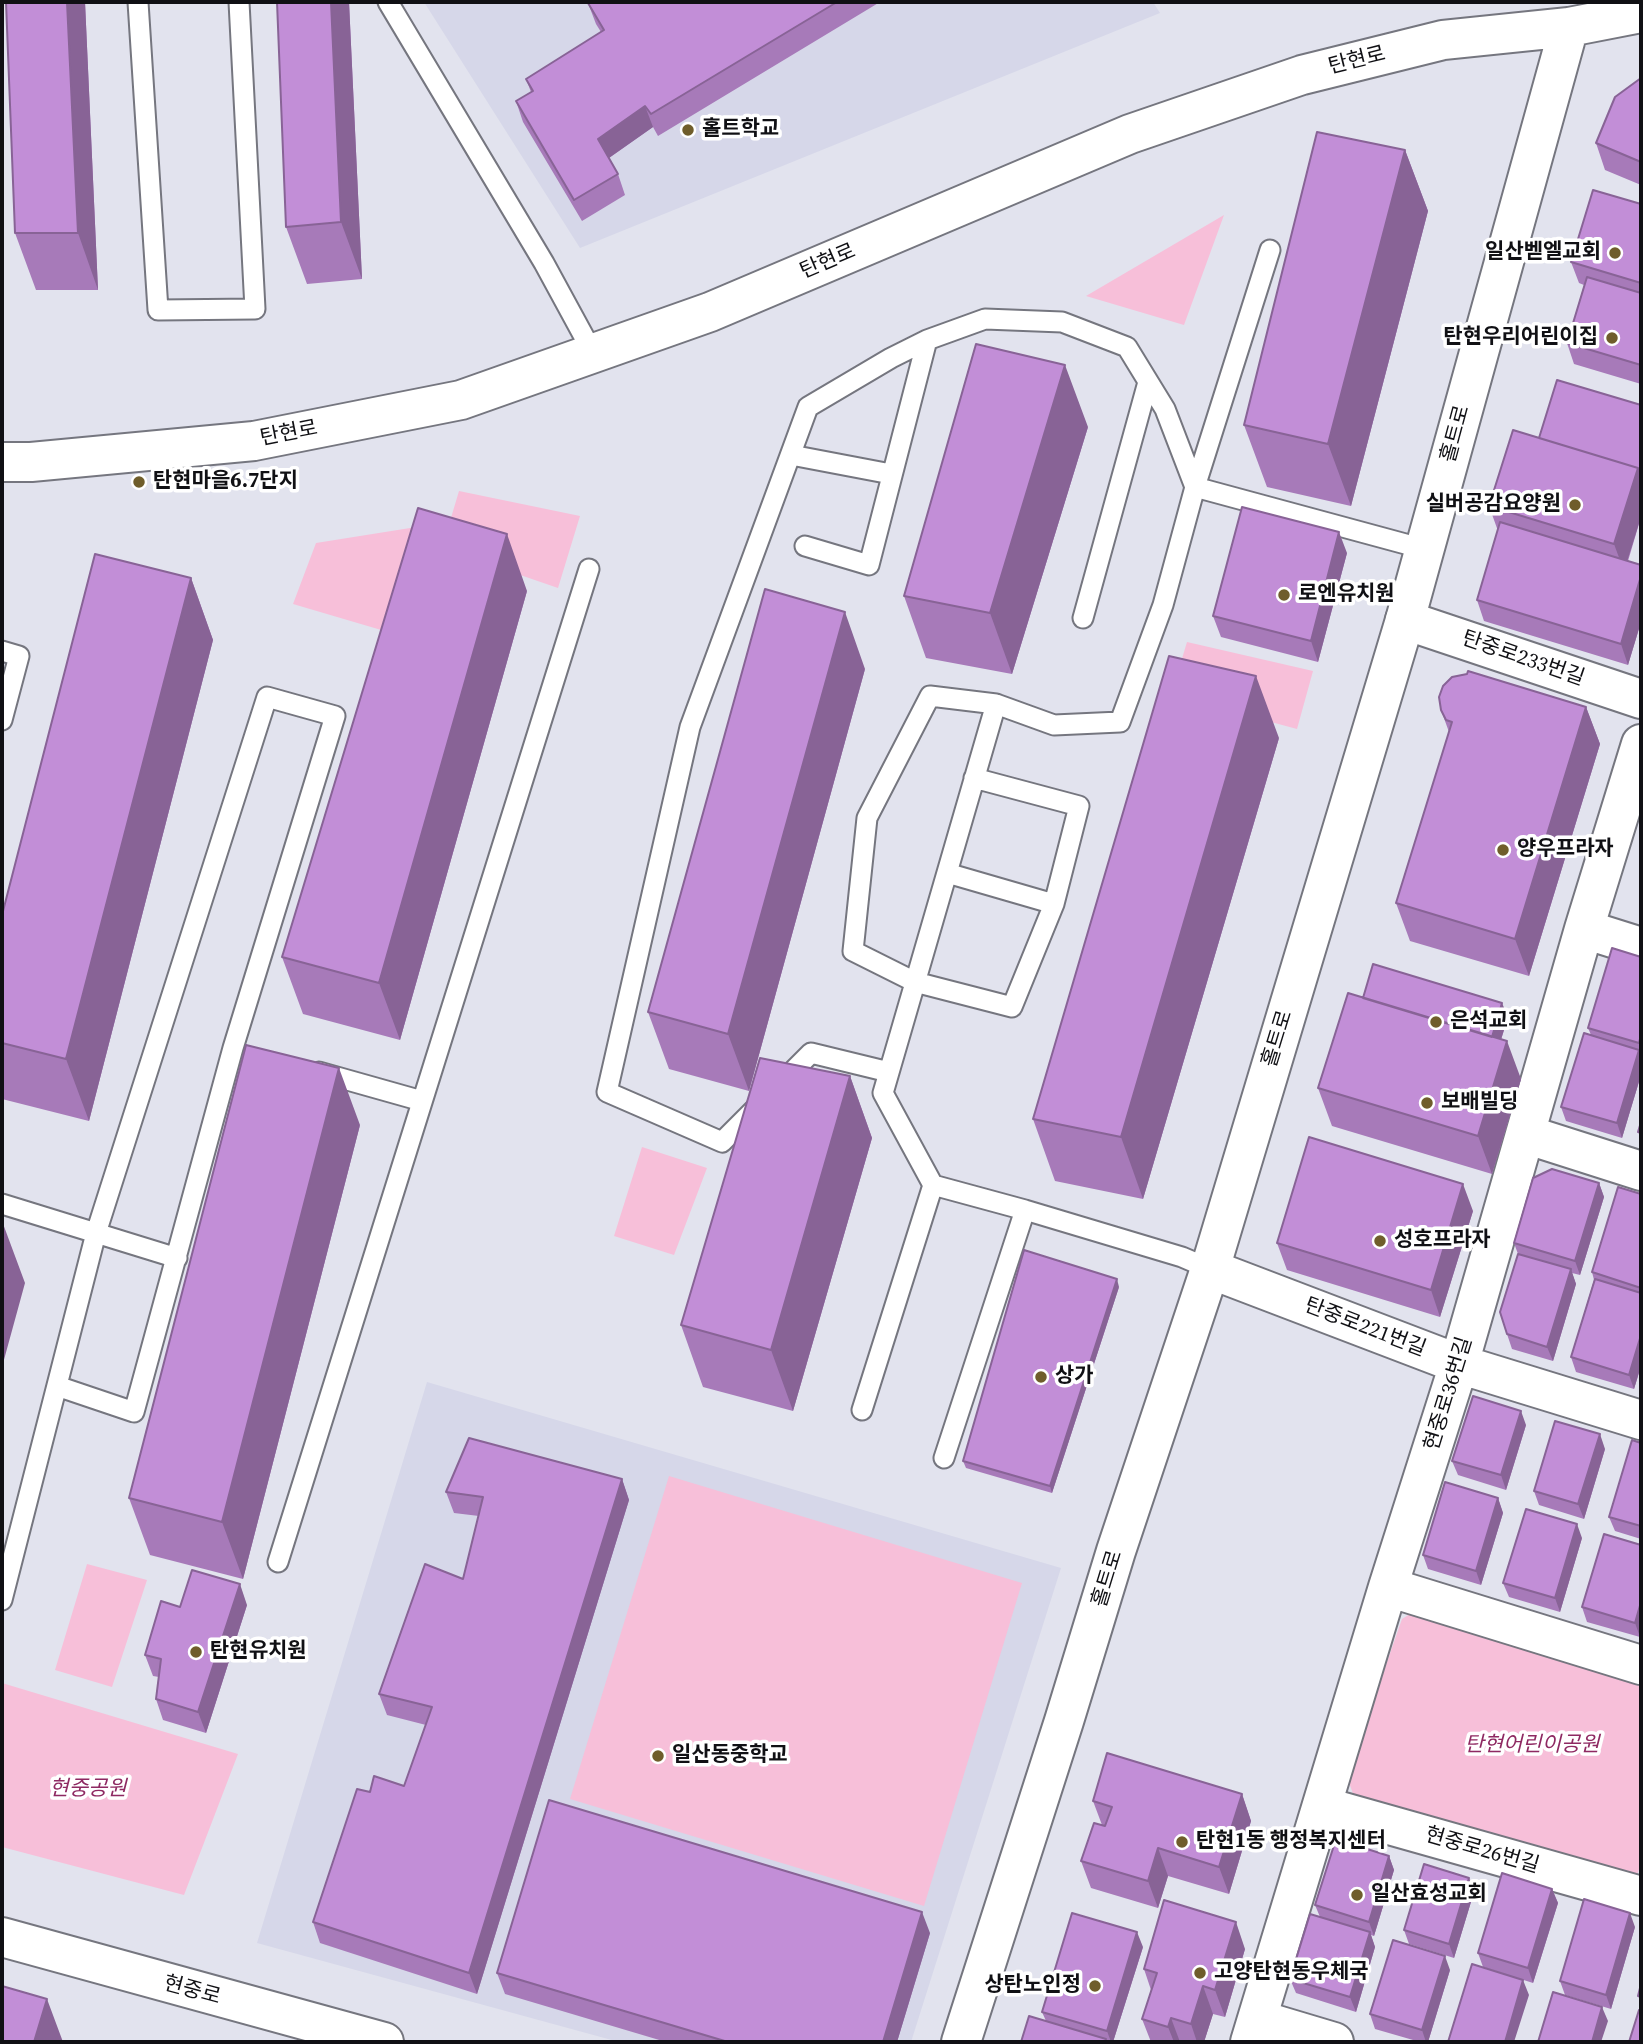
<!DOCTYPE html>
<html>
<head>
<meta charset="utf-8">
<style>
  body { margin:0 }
  #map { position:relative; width:1643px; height:2044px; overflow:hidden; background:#e2e3ee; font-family:"Source Serif 4",serif }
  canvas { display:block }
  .frame { position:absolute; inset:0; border:4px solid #101014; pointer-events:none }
</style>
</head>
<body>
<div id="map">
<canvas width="1643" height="2044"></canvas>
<div class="frame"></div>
</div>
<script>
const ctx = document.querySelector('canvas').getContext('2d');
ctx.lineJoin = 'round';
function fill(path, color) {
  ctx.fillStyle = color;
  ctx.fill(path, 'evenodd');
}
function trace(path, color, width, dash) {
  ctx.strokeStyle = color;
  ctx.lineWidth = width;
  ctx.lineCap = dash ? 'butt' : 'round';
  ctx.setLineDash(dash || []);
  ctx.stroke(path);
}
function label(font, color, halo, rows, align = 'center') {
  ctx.font = font + ' "Source Serif 4","Noto Sans KR",serif';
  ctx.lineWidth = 7;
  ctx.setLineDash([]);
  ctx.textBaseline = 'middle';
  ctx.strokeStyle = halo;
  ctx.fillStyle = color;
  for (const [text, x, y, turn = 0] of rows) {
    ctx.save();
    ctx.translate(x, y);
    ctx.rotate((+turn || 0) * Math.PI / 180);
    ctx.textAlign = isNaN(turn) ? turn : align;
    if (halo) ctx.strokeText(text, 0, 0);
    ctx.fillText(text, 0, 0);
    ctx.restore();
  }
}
fill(new Path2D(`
  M424,2h729l7,11 -580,235z
  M427,1382l634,186 -150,474h-292l-362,-99z`), '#d6d7e9');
fill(new Path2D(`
  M1224,215l-40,110 -98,-29z
  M459,491l121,25 -22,72 -116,-40z
  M429,525l-41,107 -95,-28 23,-61z
  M1187,642l126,29 -16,58 -126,-34z
  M642,1147l65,21 -33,87 -60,-19z
  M669,1476l353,107 -98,323 -354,-107z
  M87,1564l60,16 -35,107 -57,-17z
  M1421,1607l220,64v191l-6,21 -279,-81 -9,-25 55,-158z
  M2,1683l236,71 -54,141 -182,-48z`), '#f7bfd9');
const lane = new Path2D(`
  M138,2l20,308 97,-1 -16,-307
  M388,2l156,261 50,92
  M791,455l100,19
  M805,546l64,19 58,-225
  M1083,618l65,-236
  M2,651l17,5 -17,64
  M974,778l105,28 -25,98 -42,103 -97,-25 -62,-31 14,-133 63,-122 66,8
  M947,873l107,31
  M319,1072l103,29
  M779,1085l32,-32 78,19
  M758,1106l-36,36 -115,-50 83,-365 118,-320 83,-49 36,-18 58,-21 77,3 65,25 38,62 30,78 229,62
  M2,1204l175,54
  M1210,1269l-28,-12 -157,-47 -92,-25 -50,-92 113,-389 58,21 66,-3 43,-117 32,-118 75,-237
  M862,1410l71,-225
  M944,1458l81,-248
  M278,1562l311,-993
  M2,1600l94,-367 171,-536 68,19 -102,332 -99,364 -77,-26`);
const street = new Path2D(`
  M1405,620l236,79
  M1584,929l57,18
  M1525,1134l116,37
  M1210,1269l249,95 182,56
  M1388,1587l253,78
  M1322,1806l319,90
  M1257,2019l77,23
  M1250,2042l138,-455 71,-223 125,-435 57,-185`);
const secondary = new Path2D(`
  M2,462h29l223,-21 207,-41 249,-88 420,-178 172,-59 141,-35 126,-13 72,-14
  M2,1937l382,105
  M961,2042l103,-321 52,-170 94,-282 195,-649 164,-593`);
trace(lane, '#75767f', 23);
trace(street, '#75767f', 42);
trace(secondary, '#75767f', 42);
trace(lane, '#fff', 19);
trace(street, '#fff', 38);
trace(secondary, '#fff', 38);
fill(new Path2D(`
  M6,2h79l13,288h-62l-21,-57z
  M277,2h72l13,277 -55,5 -21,-57z
  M590,2h290l-222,134 -5,-9 -44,31 9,16 7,21 -43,26 -59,-99 -7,-21 15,-9 -5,-13 75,-47 -5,-8 -8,-21z
  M1641,78v107l-36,-15 -9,-27z
  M1405,150l23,61 -77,295 -84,-19 -23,-62z
  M1641,204v180l-67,-20 -7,-21 17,-58 -5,-2 -8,-21z
  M1641,405v112l-13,44 13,15v46l-13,43 -144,-44 -7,-21 21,-69 -9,-25 50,-68z
  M1088,427l-76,247 -86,-16 -22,-62z
  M1347,553l-29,109 -97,-25 -8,-21z
  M191,578l22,62 -124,481 -87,-22v-184z
  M527,591l-127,449 -97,-26 -21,-57z
  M865,669l-116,422 -80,-22 -21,-57z
  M1586,707l14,37 -71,232 -119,-35 -14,-38 53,-171 -8,-22z
  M1279,738l-136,461 -88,-18 -22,-62z
  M1641,957v118l-19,63 -56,-17 -5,-14 30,-72 -3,-7z
  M1508,1017l-7,23 20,39 -29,95 -160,-48 -14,-38z
  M850,1076l22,62 -79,273 -90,-24 -22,-62z
  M360,1125l-117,454 -93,-24 -21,-57z
  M1599,1183l5,14 -24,78 -8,-2 4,11 -23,77 -41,-12 -5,-15 11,-80 -4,-11z
  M1641,1194v172l-7,23 -58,-17 -5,-15 23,-77 -2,-8z
  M1473,1211l-33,106 -153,-47 -10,-27z
  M1119,1287l-67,206 -86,-25 -3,-7z
  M1526,1425l-20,65 -48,-15 -6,-14z
  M1641,1443v96l-26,-8 -6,-14z
  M1605,1449l-21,70 -45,-14 -5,-14z
  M622,1479l7,21 -152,494 -157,-51 -7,-21 57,-130 34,-6 22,-61 -39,-10 -8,-21 84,-115 16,-63 -25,-3 -8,-21z
  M1498,1498l5,15 -22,72 -53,-16 -5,-14z
  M1582,1538l-22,74 -51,-15 -6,-14z
  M1641,1545v88l-1,4 -53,-15 -5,-15z
  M247,1605l-41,128 -43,-13 -7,-21 3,-22 -6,-1 -8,-21 35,-48z
  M1242,1794l9,27 -22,73 -61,-18 -10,32 -67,-20 -10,-27 21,-36 -9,-24z
  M1389,1856l5,14 -20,66 -3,-1 4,12 -19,65 -60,-19 -6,-14 30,-62 -5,-12z
  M1552,1889l6,14 -25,80 -50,-16 -5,-14z
  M1474,1892l-20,66 -45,-14 -5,-14z
  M1635,1927l-24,82 -46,-14 -5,-14z
  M930,1933l-33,109h-231l-161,-48 -8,-21z
  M1143,1947l-30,95h-92l25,-21 -4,-9z
  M1245,1949l-20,68 -12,-3 -9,28h-53l-9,-23 9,-29 -7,-21z
  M1450,1970l-22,72h-8l-45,-13 -5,-15z`), '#a77ab9');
fill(new Path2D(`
  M67,2h18l13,288 -20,-57z
  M331,2h18l13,277 -21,-57z
  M645,106l8,21 -47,33 -8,-21z
  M1405,150l23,61 -77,295 -23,-62z
  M1065,365l23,62 -76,247 -22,-61z
  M1638,468l3,9v40l-17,54 -10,-27z
  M1339,532l8,21 -29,109 -7,-21z
  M507,534l20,57 -127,449 -21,-57z
  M1641,576v46l-13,43 -7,-21z
  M191,578l22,62 -124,481 -23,-62z
  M845,612l20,57 -116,422 -21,-57z
  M1256,676l23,62 -136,461 -22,-62z
  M1586,707l14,37 -71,232 -14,-37z
  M1502,1003l6,14 -15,48 -5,-14z
  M1641,1035v15l-2,-7z
  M1507,1041l14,38 -29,95 -14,-38z
  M1639,1050l2,6v19l-19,63 -5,-15z
  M339,1068l21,57 -117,454 -21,-57z
  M850,1076l22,62 -79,273 -22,-61z
  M1599,1183l5,14 -24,78 -5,-14z
  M1463,1184l10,27 -33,106 -9,-27z
  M2,1221l23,62 -23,84z
  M1571,1269l5,15 -23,77 -6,-14z
  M1117,1279l2,8 -67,206 -2,-7z
  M1641,1335v31l-7,23 -5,-14z
  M1521,1411l5,14 -20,65 -5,-15z
  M1600,1434l5,15 -21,70 -6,-15z
  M622,1479l7,21 -152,494 -8,-21z
  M1498,1498l5,15 -22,72 -5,-14z
  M1577,1524l5,14 -22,74 -5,-14z
  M240,1584l7,21 -41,128 -8,-21z
  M1641,1602v31l-1,4 -5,-14z
  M1242,1794l9,27 -22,73 -10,-27z
  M1158,1848l10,28 -10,32 -10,-27z
  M1389,1856l5,14 -20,66 -5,-14z
  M1469,1878l5,14 -20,66 -5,-14z
  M1552,1889l6,14 -25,80 -5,-15z
  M922,1912l8,21 -33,109h-14z
  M1630,1913l5,14 -24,82 -5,-14z
  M1236,1922l9,27 -20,68 -10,-27z
  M1137,1932l6,15 -30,95h-2l-4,-11z
  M1370,1932l5,15 -19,65 -6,-15z
  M1445,1956l5,14 -22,72h-2l-4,-12z
  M1523,1980l6,15 -15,47h-9z
  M1203,1986l10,28 -9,28h-7l-6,-18z
  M47,1999l16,43h-29z
  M1602,2007l6,14 -7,21h-9z
  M1171,2018l9,24h-6l-6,-15z`), '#886396');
const building = new Path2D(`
  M6,2h61l11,231h-63z
  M277,2h54l10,220 -55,5z
  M590,2h247l-186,112 -6,-8 -47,33 20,35 -44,26 -58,-99 17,-10 -7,-12 78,-49 -16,-27z
  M1641,78v84l-45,-19 19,-46z
  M1317,132l88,18 -77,294 -84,-19z
  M1593,190l48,14v79l-70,-21z
  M1587,277l54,16v72l-74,-22z
  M976,344l89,21 -75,248 -86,-17z
  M1557,380l84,25v66l-2,-1 -1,-2 -99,-30z
  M1513,430l125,38 -24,76 -125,-38z
  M1242,507l97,25 -28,109 -98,-25z
  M418,508l89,26 -128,449 -97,-26z
  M1500,522l141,43v11l-20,68 -144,-44z
  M95,554l96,24 -125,481 -64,-16v-128z
  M765,589l80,23 -117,422 -80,-22z
  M1169,656l87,20 -135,461 -88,-18z
  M1468,671l118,36 -71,232 -119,-36 56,-181 -6,-2 -5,-10 -2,-13 4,-11 9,-9 15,-3z
  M1612,948l29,9v78l-2,8 -51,-15z
  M1373,964l129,39 -10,34 -129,-39z
  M1348,993l159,48 -29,95 -160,-48z
  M1584,1033l55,17 -22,73 -56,-16z
  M246,1045l93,23 -117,454 -93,-24z
  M760,1058l90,18 -79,274 -90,-25z
  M1641,1122v11l-3,-1z
  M1309,1137l154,47 -32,106 -154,-47z
  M1552,1169l47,14 -24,78 -61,-18 19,-65z
  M1618,1187l23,7v94l-49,-16z
  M1024,1250l93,29 -67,207 -87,-25z
  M1518,1254l53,15 -24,78 -40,-13 -7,-22z
  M1595,1279l46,14v42l-12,40 -58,-18z
  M1473,1396l48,15 -20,64 -49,-14z
  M1555,1421l45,13 -22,70 -44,-13z
  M469,1438l153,41 -153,494 -156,-51 44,-133 13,3 4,-16 30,10 28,-79 -53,-13 46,-130 38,15 20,-82 -37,-5z
  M1632,1440l9,3v83l-32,-9z
  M1445,1482l53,16 -22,73 -53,-16z
  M1526,1509l51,15 -22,74 -52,-15z
  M1604,1534l37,11v57l-6,21 -53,-16z
  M192,1570l48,14 -42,128 -42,-13 5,-40 -16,-4 16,-54 19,6z
  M1107,1753l135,41 -23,73 -61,-19 -10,33 -67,-20 13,-38 11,3 7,-19 -19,-6z
  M549,1800l373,112 -39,130h-155l-231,-69z
  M1336,1839l53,17 -20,66 -54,-17z
  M1424,1864l45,14 -20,66 -45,-14z
  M1502,1873l50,16 -24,79 -50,-15z
  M1584,1899l46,14 -24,82 -46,-14z
  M1164,1900l72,22 -21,68 -12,-4 -12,38 -20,-6 -3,9 -26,-8 15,-46 -13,-4z
  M1072,1913l65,19 -30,99 -65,-19z
  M1310,1914l60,18 -20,65 -60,-18z
  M1393,1940l52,16 -23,74 -52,-16z
  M1472,1964l51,16 -18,62h-57z
  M1641,1984v13l-3,-1z
  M2,1986l45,13 -13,43h-32z
  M1553,1992l49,15 -10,35h-54z
  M1639,2010l2,1v31h-12z
  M1029,2016l77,23 -1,3h-84z`);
fill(building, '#c28ed7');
trace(building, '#886396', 2);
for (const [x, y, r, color] of [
  [688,130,7,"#6f5d2b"],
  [1615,253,7,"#6f5d2b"],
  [1612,338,7,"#6f5d2b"],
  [139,482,7,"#6f5d2b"],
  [1575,505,7,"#6f5d2b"],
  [1284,595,7,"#6f5d2b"],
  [1503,850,7,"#6f5d2b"],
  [1436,1022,7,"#6f5d2b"],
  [1427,1103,7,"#6f5d2b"],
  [1380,1241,7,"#6f5d2b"],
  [1041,1377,7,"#6f5d2b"],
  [196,1652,7,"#6f5d2b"],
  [658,1756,7,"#6f5d2b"],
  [1182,1842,7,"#6f5d2b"],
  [1357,1895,7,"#6f5d2b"],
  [1200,1973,7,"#6f5d2b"],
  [1095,1986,7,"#6f5d2b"]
]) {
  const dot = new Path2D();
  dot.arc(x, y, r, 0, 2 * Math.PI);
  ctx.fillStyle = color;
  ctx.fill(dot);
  trace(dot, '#fff', 2.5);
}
label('21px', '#101014', '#fff', [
  ["탄현로",1357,61,-14],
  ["탄현로",828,262,-23],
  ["탄현로",289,434,-11],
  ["홀트로",1456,434,-75],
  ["탄중로233번길",1523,659,19],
  ["홀트로",1278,1039,-73],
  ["탄중로221번길",1365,1328,21],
  ["현중로36번길",1449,1394,-73],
  ["홀트로",1108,1579,-73],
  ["현중로26번길",1482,1851,16],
  ["현중로",192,1991,15]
]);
label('bold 21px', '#101014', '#fff', [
  ["홀트학교",702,130],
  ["일산벧엘교회",1601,253,"right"],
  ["탄현우리어린이집",1598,338,"right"],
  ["탄현마을6.7단지",153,482],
  ["실버공감요양원",1561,505,"right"],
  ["로엔유치원",1298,595],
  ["양우프라자",1517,850],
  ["은석교회",1450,1022],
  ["보배빌딩",1441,1103],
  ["성호프라자",1394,1241],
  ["상가",1055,1377],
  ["탄현유치원",210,1652],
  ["일산동중학교",672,1756],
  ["탄현1동 행정복지센터",1196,1842],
  ["일산효성교회",1371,1895],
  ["고양탄현동우체국",1214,1973],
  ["상탄노인정",1081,1986,"right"]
], 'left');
label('italic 21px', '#8e2962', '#fff', [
  ["탄현어린이공원",1532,1746],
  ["현중공원",88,1790]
]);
</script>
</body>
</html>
